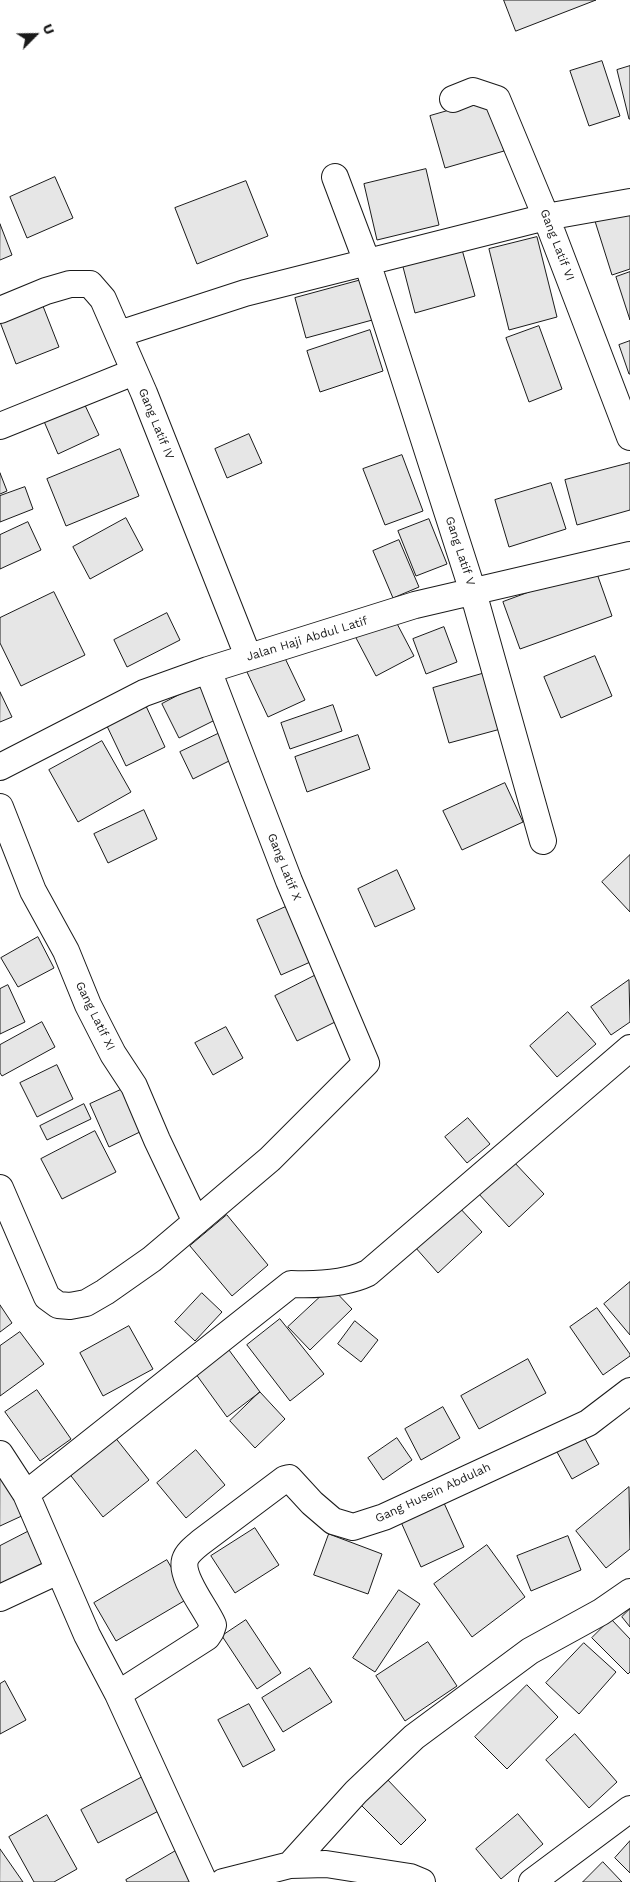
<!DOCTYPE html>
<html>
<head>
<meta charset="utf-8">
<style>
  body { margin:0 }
  #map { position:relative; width:630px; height:1882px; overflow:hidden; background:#fff; font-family:"Work Sans",sans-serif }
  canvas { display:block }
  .north { position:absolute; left:10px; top:10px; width:50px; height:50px; -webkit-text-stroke:4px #fff; paint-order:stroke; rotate:67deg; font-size:14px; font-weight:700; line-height:20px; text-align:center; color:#1a1a1a }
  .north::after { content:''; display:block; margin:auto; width:18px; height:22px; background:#1a1a1a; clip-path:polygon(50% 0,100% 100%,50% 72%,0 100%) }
</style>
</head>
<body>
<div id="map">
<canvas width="630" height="1882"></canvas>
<div class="north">U</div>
</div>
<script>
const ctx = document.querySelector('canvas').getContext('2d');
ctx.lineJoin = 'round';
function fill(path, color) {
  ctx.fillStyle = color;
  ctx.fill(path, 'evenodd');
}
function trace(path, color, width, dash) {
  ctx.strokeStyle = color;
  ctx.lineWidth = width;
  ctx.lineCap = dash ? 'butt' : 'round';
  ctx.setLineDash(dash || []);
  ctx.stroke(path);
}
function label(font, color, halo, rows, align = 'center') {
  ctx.font = font + ' "Work Sans",sans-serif';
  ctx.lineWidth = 4;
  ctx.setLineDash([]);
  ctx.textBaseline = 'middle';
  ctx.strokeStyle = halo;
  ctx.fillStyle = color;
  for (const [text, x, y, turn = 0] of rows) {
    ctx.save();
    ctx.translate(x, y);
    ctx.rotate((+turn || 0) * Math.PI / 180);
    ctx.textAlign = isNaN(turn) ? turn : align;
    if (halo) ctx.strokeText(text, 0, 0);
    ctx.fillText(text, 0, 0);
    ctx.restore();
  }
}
const building = new Path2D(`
  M504,0h92l-80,31z
  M602,61l18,55 -31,10 -19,-55z
  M630,66v53h-1l-12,-49z
  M489,99l15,52 -59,17 -15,-52z
  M426,169l13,56 -62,15 -13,-56z
  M55,177l18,41 -46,20 -17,-41z
  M246,181l22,55 -71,28 -22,-56z
  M630,207v62l-18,6 -18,-57z
  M0,224l12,31 -12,5z
  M537,237l20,80 -48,13 -20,-81z
  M461,246l14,50 -60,17 -13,-50z
  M630,272v48l-14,-43z
  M365,279l11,40 -70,19 -11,-40z
  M41,301l18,46 -43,17 -16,-42z
  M539,326l23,63 -33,13 -23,-64z
  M370,330l13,41 -63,21 -13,-41z
  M630,341v33h-1l-10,-29z
  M83,401l16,34 -41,19 -15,-35z
  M249,434l13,29 -35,15 -12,-29z
  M120,449l19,47 -73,30 -19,-47z
  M402,455l21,56 -38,14 -22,-56z
  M630,463v47l-53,15 -12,-45z
  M0,473l7,18 -7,3z
  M551,483l15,46 -57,18 -14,-47z
  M25,487l8,22 -33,13v-26z
  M126,518l17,32 -53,29 -17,-32z
  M429,519l18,45 -31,12 -18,-45z
  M28,522l13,28 -41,19v-34z
  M399,540l20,47 -26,11 -20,-47z
  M595,568l17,48 -92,33 -17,-47z
  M54,592l31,63 -64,31 -21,-43v-25z
  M167,613l13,27 -53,27 -13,-27z
  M393,616l21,40 -38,20 -21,-40z
  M444,627l13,35 -31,12 -13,-35z
  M283,654l22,46 -37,17 -21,-45z
  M595,656l17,40 -51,22 -17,-41z
  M492,671l16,56 -59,16 -16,-55z
  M202,683l17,35 -40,20 -17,-34z
  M0,692l12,25 -12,5z
  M333,705l9,26 -52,18 -9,-26z
  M146,706l19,41 -39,19 -20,-42z
  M224,731l13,26 -44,22 -13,-27z
  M358,735l12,34 -63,23 -12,-35z
  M102,741l29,51 -53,30 -29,-52z
  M505,783l18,39 -61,28 -19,-39z
  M144,810l13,29 -49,24 -14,-29z
  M630,855v57l-28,-30z
  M397,870l18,39 -40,18 -17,-38z
  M292,904l25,55 -36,16 -24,-55z
  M38,937l16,31 -36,19 -17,-29z
  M316,975l23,45 -42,21 -22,-45z
  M629,980l1,42 -19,13 -20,-28z
  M8,985l17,37 -25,12v-45z
  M568,1012l28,32 -39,33 -27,-31z
  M42,1022l13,25 -53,29 -2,-3v-28z
  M226,1027l17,31 -30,17 -18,-32z
  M57,1065l16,34 -36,18 -17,-34z
  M127,1087l19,42 -37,18 -19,-43z
  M84,1104l7,15 -44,21 -7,-14z
  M468,1118l22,26 -23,19 -22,-26z
  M95,1131l21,41 -54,27 -21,-40z
  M513,1161l31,33 -35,33 -31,-34z
  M458,1206l24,26 -44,41 -23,-26z
  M227,1215l41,50 -36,31 -42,-50z
  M630,1282v53l-26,-31z
  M331,1287l21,22 -42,41 -22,-23z
  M202,1293l20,19 -27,29 -20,-19z
  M0,1305l12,18 -12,9z
  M597,1308l33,46v2l-27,19 -33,-48z
  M280,1319l44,55 -34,27 -43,-56z
  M355,1321l23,19 -17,22 -23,-18z
  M129,1326l24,43 -50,27 -23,-43z
  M20,1332l24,32 -44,32v-50z
  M226,1346l34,46 -33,25 -34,-47z
  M528,1359l18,34 -67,36 -18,-33z
  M37,1390l34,49 -31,22 -35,-49z
  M260,1392l25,27 -30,29 -25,-27z
  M443,1407l17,31 -39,22 -16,-31z
  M114,1436l35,44 -46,37 -35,-45z
  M584,1437l15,27 -27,15 -15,-27z
  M397,1438l15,22 -29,20 -15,-22z
  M196,1450l29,35 -39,33 -29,-35z
  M0,1459l26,55 -26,12z
  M629,1487l1,62 -24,19 -30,-37z
  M444,1503l20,44 -43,20 -20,-45z
  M35,1528l17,30 -52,28v-40z
  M255,1528l24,37 -44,28 -24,-37z
  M329,1534l53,20 -14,40 -54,-19z
  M568,1536l13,34 -50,21 -14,-35z
  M487,1545l38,52 -53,40 -38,-53z
  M167,1560l22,38 -73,43 -22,-38z
  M399,1590l21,14 -45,68 -22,-14z
  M630,1609v18l-8,-10z
  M611,1619l19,20v33l-2,2 -36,-36z
  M246,1620l35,53 -24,16 -35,-53z
  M428,1642l29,44 -52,35 -29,-45z
  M584,1643l32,29 -37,42 -33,-31z
  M310,1668l22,34 -49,30 -21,-34z
  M5,1681l21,39 -26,14v-50z
  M527,1685l31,32 -51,52 -32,-32z
  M249,1704l26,46 -32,17 -25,-47z
  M575,1734l42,48 -28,26 -43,-48z
  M148,1774l18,33 -68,36 -17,-33z
  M386,1778l40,42 -25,25 -41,-41z
  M518,1814l25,30 -42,35 -25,-30z
  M47,1815l30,54 -23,13h-20l-25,-45z
  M630,1841v32l-15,-15z
  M0,1849l23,33h-23z
  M179,1849l18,33h-70l-1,-2z
  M603,1862l19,20h-39z`);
fill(building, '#e6e6e6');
trace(building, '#1a1a1a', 1);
const street = new Path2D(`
  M453,99l20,-8 24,8 49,118 84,220
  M335,177l32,85 106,330 70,249
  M0,310l46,-19 24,-7h20l13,15 41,94 104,263
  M119,334l126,-41 301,-76 84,-15
  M0,426l134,-54
  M0,767l144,-74 64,-23 207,-65 215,-50
  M0,807l33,84 33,60 22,54 25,49 21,32 23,54 39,82
  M0,1188l47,109 11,8 12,1 16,-3 19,-11 47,-33 118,-100 96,-96 -77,-182 -81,-211
  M0,1454l26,40 61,141 31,59 86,188
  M26,1494l265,-210c25,1 54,0 77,-11l262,-225
  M0,1598l58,-27
  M118,1694l89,-57 4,-6 2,-6c-7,-17 -33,-47 -28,-65 2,-7 10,-13 16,-18l84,-63 4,-1 23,25 21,18 20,6 31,-10 204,-94 42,-32
  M290,1865l66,-73 58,-55 116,-86 71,-39 29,-20
  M223,1882l67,-17 36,-1 84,13 12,5
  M532,1882l98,-73`);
trace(street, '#1a1a1a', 28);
trace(street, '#fff', 26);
label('12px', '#1a1a1a', '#fff', [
  ["Gang Latif VI",557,245,69],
  ["Gang Latif IV",156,424,68],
  ["Gang Latif V",460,551,72],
  ["Jalan Haji Abdul Latif",307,639,-17],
  ["Gang Latif X",284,867,68],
  ["Gang Latif XI",95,1016,64],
  ["Gang Husein Abdulah",433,1493,-25]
]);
</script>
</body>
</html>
